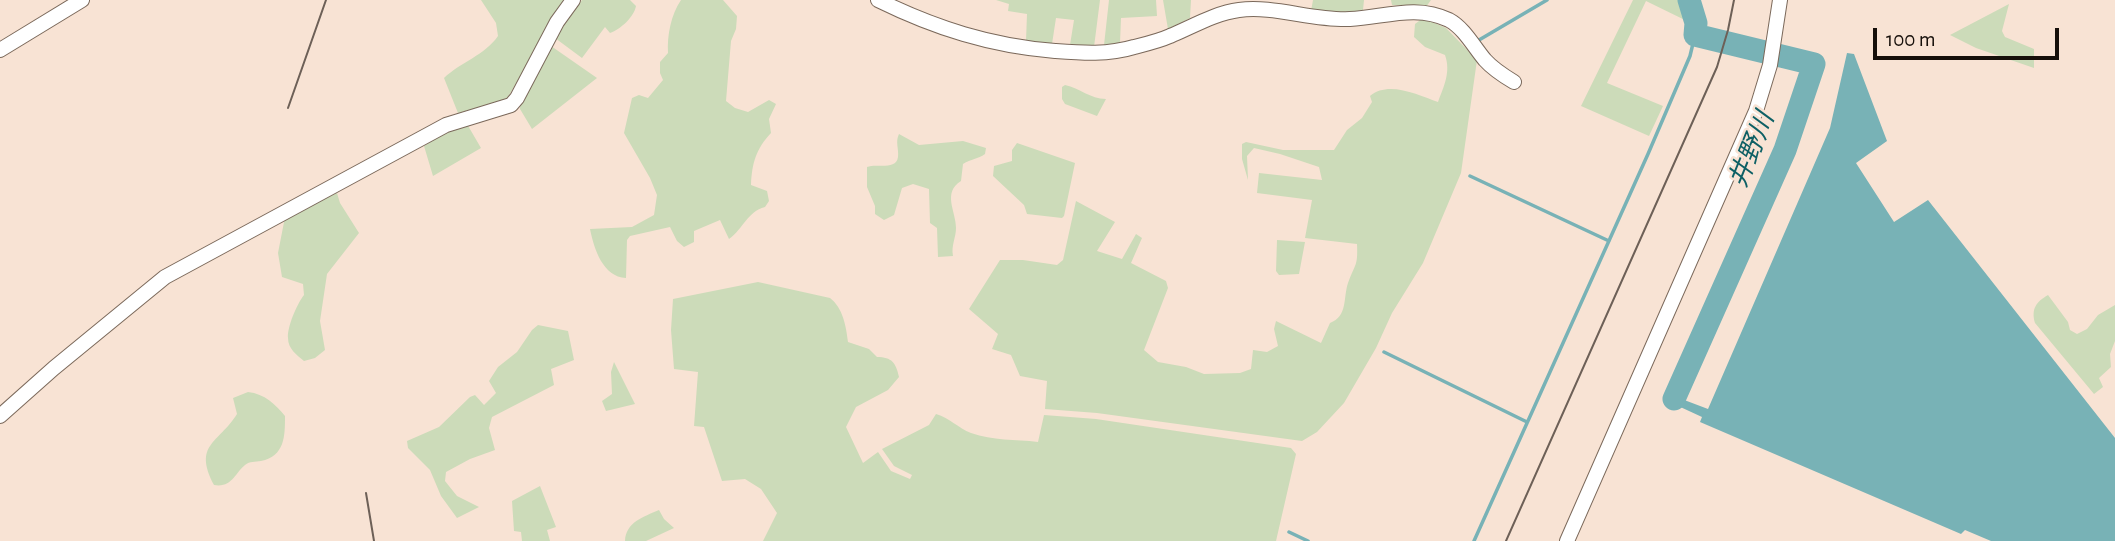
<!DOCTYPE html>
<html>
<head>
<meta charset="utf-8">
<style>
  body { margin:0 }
  #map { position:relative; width:2115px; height:541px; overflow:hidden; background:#f8e3d4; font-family:"Alegreya Sans",sans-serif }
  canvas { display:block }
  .scale { position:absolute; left:1873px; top:28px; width:186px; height:32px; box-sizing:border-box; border:4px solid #160f0a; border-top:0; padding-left:9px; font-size:21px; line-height:24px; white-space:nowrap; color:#160f0a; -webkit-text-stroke:5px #f8e3d4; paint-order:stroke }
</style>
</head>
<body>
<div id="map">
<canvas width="2115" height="541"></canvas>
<div class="scale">100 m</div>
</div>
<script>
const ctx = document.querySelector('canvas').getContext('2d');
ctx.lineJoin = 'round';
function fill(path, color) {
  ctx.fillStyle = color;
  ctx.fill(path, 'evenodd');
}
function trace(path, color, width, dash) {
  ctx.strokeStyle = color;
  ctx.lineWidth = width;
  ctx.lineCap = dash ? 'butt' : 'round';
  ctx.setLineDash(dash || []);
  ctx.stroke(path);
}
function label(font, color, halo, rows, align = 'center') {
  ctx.font = font + ' "Alegreya Sans","Noto Sans JP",sans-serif';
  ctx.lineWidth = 5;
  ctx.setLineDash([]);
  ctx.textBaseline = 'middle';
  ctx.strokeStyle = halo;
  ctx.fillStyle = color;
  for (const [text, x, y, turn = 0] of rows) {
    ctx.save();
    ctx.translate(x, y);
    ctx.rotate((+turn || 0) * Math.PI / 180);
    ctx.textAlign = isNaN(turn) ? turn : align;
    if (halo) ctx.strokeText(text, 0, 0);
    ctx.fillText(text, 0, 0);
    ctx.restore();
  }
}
fill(new Path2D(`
  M481,0h84l-57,97 -9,5 -41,11 -14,-35c17,-16 41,-23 54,-42l-2,-13z
  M582,0h48l6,6c-2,11 -15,23 -26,27l-5,-6 -23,31 -27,-20z
  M681,0h42l14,16 -1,13 -5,12 -5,60 9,7 13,4 21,-12 7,4 -7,15 2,14c-15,16 -19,30 -20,52l16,6 2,10 -4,6c-18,5 -21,21 -36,32l-9,-19 -26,11v11l-10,5 -7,-6 -7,-14 -40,9 -3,4 -1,38c-23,-1 -32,-29 -36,-49l42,-2 22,-12 3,-20 -7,-17 -26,-45 8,-35 7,-3 9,3 15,-18 -3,-7v-11l8,-9c-1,-18 3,-38 13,-53z
  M996,0h104l-6,47 -24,-2 4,-25 -18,-2 -4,26 -26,-3 1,-27 -19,-3 1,-7z
  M1109,0h47l1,16 -36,2 -1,25 -16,2z
  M1163,0h28l-1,18 -22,11z
  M1313,0h51l-1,10 -14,3 -38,-2z
  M1391,0h40l-5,7 -34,-2z
  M1633,0h52l6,23 -45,-22 -39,82 56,23 -14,30 -68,-30z
  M2009,4l-7,27 3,6 29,12v19l-58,-20 -26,-13z
  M1423,18l23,10 31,32 -16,113 -38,90 -31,50 -16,35 -32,55 -27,29 -15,9 -205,-28 -52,-4 2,-28 -27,-5 -9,-21 -19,-6 6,-15 -29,-25 31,-49h23l34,5 6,-5 13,-59 39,21 -18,29 25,8 14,-25 6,4 -11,25 35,18 2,7 -24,62 14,12 28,5 18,7 36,-1 11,-4 2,-19 14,2 11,-6 -4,-17 2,-8 45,22 9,-20c18,-7 13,-25 18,-40 7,-20 10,-16 9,-39l-52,-6 7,-38 -55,-7 2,-20 63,7 -3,-13 -39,-13 -26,-6 -7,8 1,24 -6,-21v-15l4,-2 37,8h51l13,-20 15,-12 10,-16 -2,-6c18,-16 49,-1 68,6 6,-16 13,-30 7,-47l-20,-8 -11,-10 1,-13z
  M551,46l46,32 -65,51 -12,-20v-4z
  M1065,85c15,3 25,14 41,14l-9,17 -32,-12 -3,-5v-12z
  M467,124l14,24 -48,28 -9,-30 23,-15z
  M899,134l20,11 44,-4 23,7 -1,6c-7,5 -14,5 -22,10l-2,17c-19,12 -5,30 -5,47 0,10 -5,17 -3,28l-15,1 -1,-29 -7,-5 -1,-34 -16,-5 -11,4 -8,27 -10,5 -9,-6v-8l-8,-19v-20c9,-4 29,4 31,-10 1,-9 -3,-15 1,-23z
  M1017,143l58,20 -11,53 -2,2 -35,-4 -3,-9 -31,-29 1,-10 18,-5v-11z
  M337,193l3,10 19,30 -32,41 -7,47 5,29 -10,8 -11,3c-7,-6 -16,-12 -16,-23 -1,-11 9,-34 16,-43l-1,-11 -21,-7 -4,-24 7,-36z
  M1277,240l28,2 -6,32 -20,1 -3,-4z
  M758,282l72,16c13,10 16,28 18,44l21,7 8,8c15,0 19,6 22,20l-11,13 -32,17 -10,20 17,36 15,-11 13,19 19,8 2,-4 -18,-9 -12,-17 47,-24 7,-11c14,4 22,14 35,19 22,8 44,6 67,9l6,-27 52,4 195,29 5,6 -20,87h-513l14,-28 -16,-24 -16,-10 -23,2 -18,-54 -10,-1 4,-54 -24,-3 -3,-39 2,-31z
  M2048,295l20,27 2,8 7,4 10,-5 11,-14 17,-10v36l-5,13 1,13 -12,11 4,9 -9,7 -59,-71c-4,-14 1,-21 13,-28z
  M538,325l30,6 6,29 -23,9 3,16 -62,32 -3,11 6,22 -25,9 -24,13 -1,9 12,15 22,11 -22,11 -16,-22 -11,-26 -22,-22 -1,-7 32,-14 31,-30 5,-2 9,10 12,-12 -7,-12 9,-14 19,-15 15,-22z
  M614,362l21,42 -29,7 -4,-10 10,-7 -1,-22z
  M248,392c17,2 27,12 37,24 0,20 0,40 -24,45 -6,1 -11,0 -16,4 -10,8 -13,23 -31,20 -21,-41 4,-41 23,-71l-4,-16z
  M540,486l16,41 -9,3 3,11h-28l-1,-9 -7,-1 -2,-30z
  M659,510l5,9 10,9 -28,13h-21c1,-19 18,-24 34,-31z`), '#ccdbb9');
fill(new Path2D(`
  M1847,53l7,1 33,87 -31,22 38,59 34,-22 187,238v103h-124l-26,-11 -4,4 -261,-112 2,-5 -26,-12 3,-7 29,11 122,-281z`), '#78b2b6');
trace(new Path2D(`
  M1479,40l68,-40
  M1470,176l139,65
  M1384,352l143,70
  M1289,532l19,9
  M1474,541l174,-387 42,-98 5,-21`), '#78b2b6', 3.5);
trace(new Path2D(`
  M1674,399l111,-249 29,-86 -119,-29 1,-12 -7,-23`), '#78b2b6', 23);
const minor = new Path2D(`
  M878,0c57,28 113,46 177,51 27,2 53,4 79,-4 12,-3 25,-6 36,-11 22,-9 45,-23 69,-26 34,-5 75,11 111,9 35,-2 66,-15 99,1 15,8 25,27 36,40 8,9 19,16 29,22
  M0,50l82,-50
  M0,416l54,-48 111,-91 281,-152 65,-20 6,-7 40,-76 16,-22
  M1567,541l189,-430 14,-46 10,-65`);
trace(minor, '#7b695b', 16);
trace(minor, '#fff', 14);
trace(new Path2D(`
  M288,108l38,-108
  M366,493l8,48
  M1506,541l211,-474 11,-37 6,-30`), '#6d6057', 2);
label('italic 26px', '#0e6065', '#f8e3d4', [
  ["井野川",1752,150,-68]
]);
</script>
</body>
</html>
